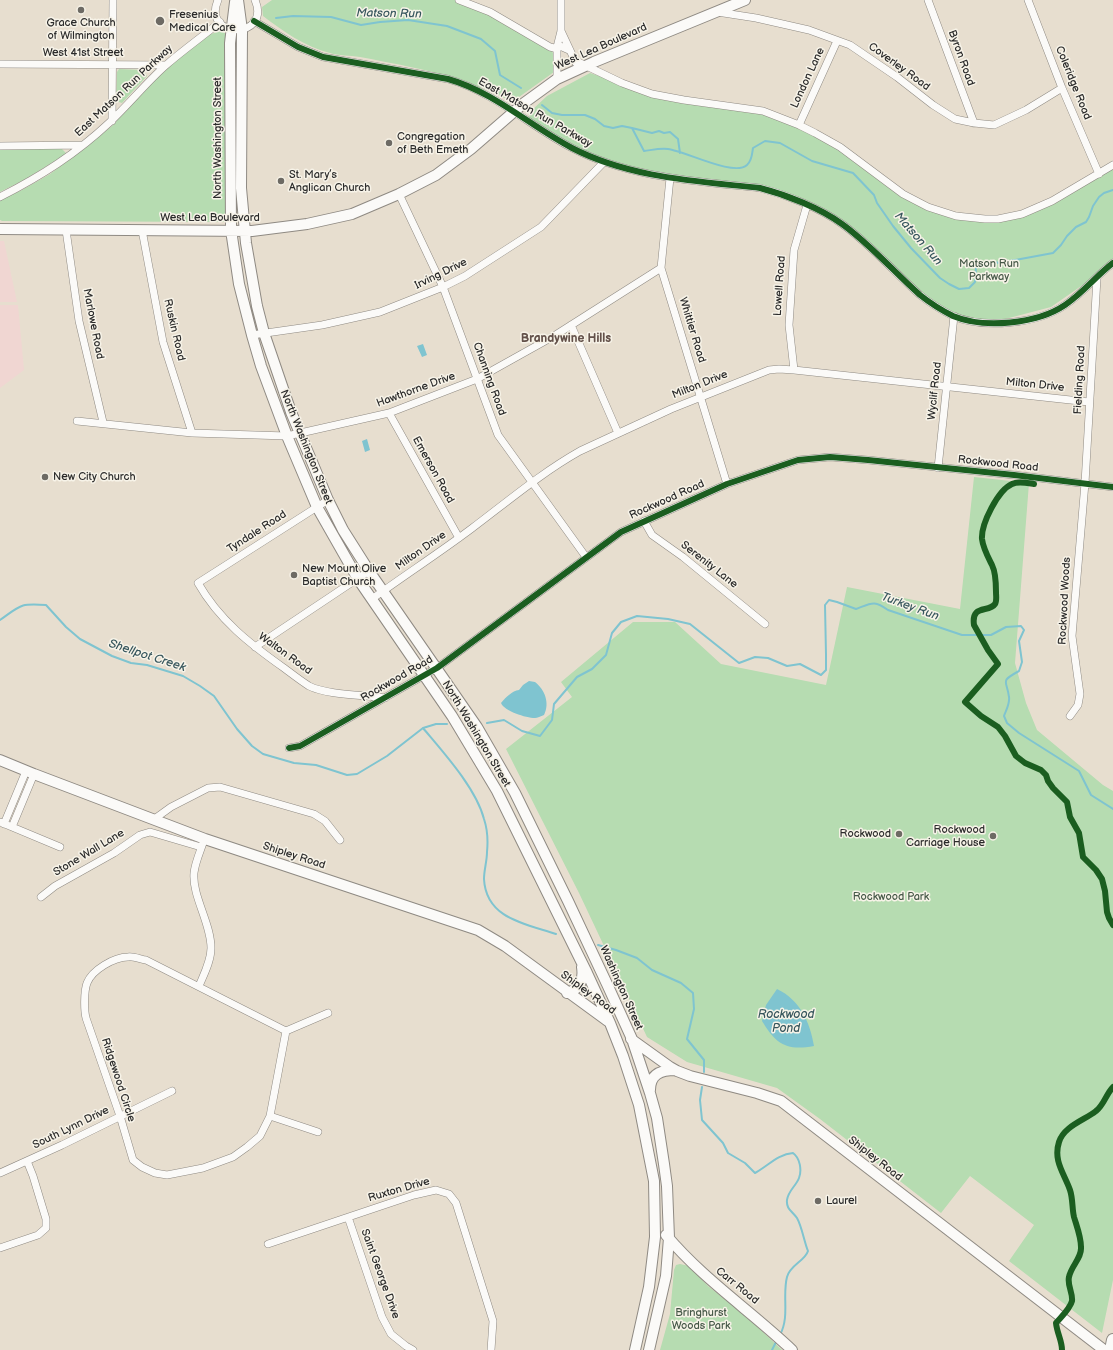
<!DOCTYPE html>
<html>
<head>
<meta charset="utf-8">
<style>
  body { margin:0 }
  canvas { display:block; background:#e7decf }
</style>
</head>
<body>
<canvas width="1113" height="1350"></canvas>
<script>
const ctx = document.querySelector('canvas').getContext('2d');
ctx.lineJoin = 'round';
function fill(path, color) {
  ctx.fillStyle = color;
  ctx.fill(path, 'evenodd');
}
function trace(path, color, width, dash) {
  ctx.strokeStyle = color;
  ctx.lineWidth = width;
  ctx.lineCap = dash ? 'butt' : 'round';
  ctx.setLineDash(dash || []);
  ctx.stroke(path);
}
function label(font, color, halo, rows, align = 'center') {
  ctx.font = font + ' "Balsamiq Sans",sans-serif';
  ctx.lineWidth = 3;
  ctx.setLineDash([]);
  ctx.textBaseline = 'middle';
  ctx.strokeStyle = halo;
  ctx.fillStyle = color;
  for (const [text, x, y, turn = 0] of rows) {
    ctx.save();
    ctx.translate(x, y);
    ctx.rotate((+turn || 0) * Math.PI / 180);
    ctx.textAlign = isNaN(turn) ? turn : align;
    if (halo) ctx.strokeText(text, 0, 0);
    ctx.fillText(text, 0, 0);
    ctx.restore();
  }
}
fill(new Path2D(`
  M0,241h4l13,61h-17z
  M0,305h18l6,65 -24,18z`), '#f0d6d2');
fill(new Path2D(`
  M272,0h186l11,3 81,44 4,8v17l-42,30c-46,-26 -100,-35 -152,-45 -10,-2 -21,-1 -30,-4 -25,-6 -47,-22 -67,-37l-1,-9z
  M220,31l7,3v188l-225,-1 -2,-1v-20l22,-10 28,-16 24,-18 38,-30 26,-30 36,-34 34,-27z
  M119,69l24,1 4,6 -25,27 -6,-2 1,-29z
  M590,73l62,21 111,17 52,22 100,68 54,17 53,-4 91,-48v98l-62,43 -61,16 -36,-7 -34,-21 -57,-53 -46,-33 -57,-21 -90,-10 -66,-17 -76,-40 3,-10 16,-15z
  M61,148l5,5 -3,3 -39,24 -24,12v-42z
  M974,477l55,6 -14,180 11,40 11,27 66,55 10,6v489l-11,53 -93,-72 25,-36 -64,-49 -29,37 -121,-94 -43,-31 -90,-26 -40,-25 -68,-144 -73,-144 66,-52 -11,-15 72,-60h42l46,42 105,21 21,-98 113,22z
  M680,1264l9,2 19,20 37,29 37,35h-122l10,-36 4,-44 2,-5z`), '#b6dcb1');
fill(new Path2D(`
  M423,344l4,11 -5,2 -5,-11z
  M367,439l3,11 -5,2 -3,-11z
  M529,681l6,1c10,8 15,21 9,33 -3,1 -7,3 -9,3 -9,0 -31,-7 -34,-15 5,-6 11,-12 18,-13l4,-5z
  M777,989c23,11 33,33 37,57 -28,5 -38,-2 -52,-25l4,-16z`), '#7fc4d0');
trace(new Path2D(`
  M276,18l17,-2 38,1 30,8 19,-3 28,-2 39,6 34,13 14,12 5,24 21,13
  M542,105l10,8 10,2h23l10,4 9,7 9,2 9,-2 10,2 12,23c8,-1 16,-3 24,-2 17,2 66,28 79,16 5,-4 5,-11 6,-17l12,-7 15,2 32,18 41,12 21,22 3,8 16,23 18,22 29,30 9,6 10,5 10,-1 6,-6 1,-14c7,-6 14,-8 23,-5l54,-10 8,-8 6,-9 9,-9 10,-5 3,-5 4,-11 6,-9 5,-4 9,-3
  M632,128l20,5 7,-2 5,2 6,-1 8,7 2,14
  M0,620c21,-15 20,-17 46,-15l20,22 14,12 32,17 19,7 16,2 36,11 17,10 14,10 23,33 15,17 11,8 31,9 22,2 31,10 10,-1 30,-18 36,-28c20,24 53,60 61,91 3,9 4,23 3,33 0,9 -3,18 -3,27 2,40 42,45 72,55
  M487,723l17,-3 18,11 18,5 12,-16 2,-16 23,-27 15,-8 14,-14 6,-22 9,-11 16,-6 31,3 22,5 49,39 16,-6 13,1 19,8 13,-2 21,11 5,-5v-15l-1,-50 4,-5 8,2 19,7c16,-6 18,-9 32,1l74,25h29l15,-8 15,-1 3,4 -5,11 3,21 -3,9c-20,11 -12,9 -10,26 1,7 -3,13 -5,19l3,7 12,10 60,38 12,24 22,14
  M423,728l13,-4h11
  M598,945l18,5 21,8 15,12 29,13 12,10 1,16 -7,30 17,21v12
  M702,1087l-2,13 2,20 21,23 5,10 17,10 10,10c13,-7 23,-19 38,-20 7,5 9,17 6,25 -3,8 -11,13 -12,22 -1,9 5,11 10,18 5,9 7,23 11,33 -3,10 -18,14 -21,26 -5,19 3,39 -7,58
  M772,1350l5,-10`), '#7fc4d0', 2);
const street = new Path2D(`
  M218,0c-17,39 54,40 37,0
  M459,0l31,12 60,35 4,1 6,-2 9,4
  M928,0l46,123
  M1028,0l34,88 37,86
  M717,12l39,6 53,12 41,15 47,32 36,28 22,14 19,4 20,2 32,-15 36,-22
  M254,21l44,26 25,10 125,22c46,13 82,47 124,69 58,30 124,33 188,40 27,7 60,20 82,36 28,20 52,48 78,71 10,8 21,15 33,21 31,13 84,8 112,-11 18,-12 31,-29 48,-42
  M561,31l15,32
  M574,60l48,23 30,11 32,6 79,11 36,14 16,8 25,14 63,47 25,13 28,9 29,3h13l24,-5 30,-13 61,-36
  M0,64l166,1
  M557,79v-32l4,-16v-31
  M112,121l1,-121
  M799,125l38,-84
  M0,146l83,-1
  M670,178l-9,90 66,216
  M399,194l44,93 55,148 88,122
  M0,197c41,-21 76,-43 110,-75 19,-18 36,-39 55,-56 18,-16 37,-29 55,-44
  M66,230l13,91 24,101
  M142,230l21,112 29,91
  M571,325l47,108
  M252,335l70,-10 58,-13 63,-25 22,-11 76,-49 63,-65
  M794,370l-5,-45 5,-75 13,-45
  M389,413l70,125
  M77,421l115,12 95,3 102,-23 88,-34 77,-43 107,-68
  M938,468l16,-152
  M328,500l-130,83c21,37 52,61 86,85 8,6 17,13 25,18 18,9 55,9 76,12
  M644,521l8,14 31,22 82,67
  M372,599c33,-24 67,-46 99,-70 36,-27 70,-56 109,-78l91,-42 98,-39 10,-1 15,1 295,32
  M255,647l114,-76
  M1070,716l8,-11 2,-11 -8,-58 13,-153 12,-205
  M289,748l11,-2 137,-78 184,-136 106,-48 71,-24 32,-3 38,3 146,15 99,12
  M153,820l18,-13 37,-19 12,-1 94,27 11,7 15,19
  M0,822l60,25
  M4,824l22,-53
  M12,827l22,-53
  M41,897l14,-11 59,-33 26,-18 10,-3 51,15
  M199,986c5,-12 12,-25 12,-38 0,-25 -19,-52 -17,-75 1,-10 6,-21 9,-30
  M286,1031l-140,-71c-6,-1 -13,-4 -18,-3 -14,0 -36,13 -41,26 -3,8 -3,27 -1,35l34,98 13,44 9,7 13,6 12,2 36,-7 30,-11 14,-10 13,-11 10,-20 16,-85 42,-18
  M270,1116l48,16
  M0,1173l62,-28 110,-54
  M348,1217l34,100 9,17 15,12 7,4
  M268,1244l146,-49 22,-5 13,4 7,9 37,118 -2,29
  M0,1248l38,-13 8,-7v-9l-13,-43 -6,-15`);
const secondary = new Path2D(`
  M238,0l4,30 -1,158 5,55 11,63 7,27 27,79 37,88 15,30 26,41 108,156 38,66 53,108 39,83 25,55 18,54 7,25 7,46 3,22 2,52 -3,38 -17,74
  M235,2l-5,41 1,187 8,54 13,51 9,31 26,70 30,71 41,72 94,137 45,75 90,182 23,50 13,33 16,49 15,76 1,56 -6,50 -14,63
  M0,229l252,2 55,-7 45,-10 47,-20 37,-19 35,-26 53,-46 33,-24 37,-17 151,-62
  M0,760l34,14 171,65 273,91 27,16 104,76
  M567,993c13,-4 17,-13 15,-26
  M631,1039l39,28 7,4 13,5 67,17 24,8 323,249
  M650,1090c0,-16 11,-20 25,-20
  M666,1235c37,44 85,76 126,115`);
const highway = new Path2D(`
  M1111,1350l2,-10`);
trace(street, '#8f8a83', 8);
trace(secondary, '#8f8a83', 12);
trace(highway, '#8f8a83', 14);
trace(street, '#fbfaf8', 7);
trace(secondary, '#fbfaf8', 10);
trace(highway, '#fbfaf8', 12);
trace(new Path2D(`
  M254,21l44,26 25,10 125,22c46,13 82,47 124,69 58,30 124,33 188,40 27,7 60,20 82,36 28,20 52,48 78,71 10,8 21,15 33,21 31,13 84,8 112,-11 18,-12 31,-29 48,-42
  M1034,484c-7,-1 -16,-3 -22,0 -14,6 -31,40 -30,55 1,9 6,18 10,26 4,8 4,18 4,27 0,4 1,9 -1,12 -6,9 -24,0 -21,21l14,25 10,14 -33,38 16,14 17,11 7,9 11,20 9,7 16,7 5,5 2,6 5,7 14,14 3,15 9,16 4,24 13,13 6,9 3,12 2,21 2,6 4,7
  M289,748l11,-2 137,-78 184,-136 106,-48 71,-24 32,-3 38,3 146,15 99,12
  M1062,1350c0,-9 -5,-17 -6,-27 5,-6 14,-14 16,-22 1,-8 -5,-16 -3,-24 2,-11 13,-19 12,-30 0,-10 -4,-20 -7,-30 -2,-8 -1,-18 -4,-27 -6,-17 -17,-29 -11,-48 5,-16 26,-22 37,-31 8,-6 10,-17 17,-24`), '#1b5e20', 6);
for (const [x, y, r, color] of [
  [81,10,4,"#6d6a64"],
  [160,21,5,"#6d6a64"],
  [389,143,4,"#6d6a64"],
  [281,181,4,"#6d6a64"],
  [45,477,4,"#6d6a64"],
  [294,575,4,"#6d6a64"],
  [899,834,4,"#6d6a64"],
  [993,836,4,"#6d6a64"],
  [818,1201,4,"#6d6a64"]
]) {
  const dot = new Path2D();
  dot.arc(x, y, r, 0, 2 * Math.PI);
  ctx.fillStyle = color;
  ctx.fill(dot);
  trace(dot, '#f7f3e8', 1.5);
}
label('11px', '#2b2b2b', '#f7f3e8', [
  ["Fresenius",169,15],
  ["Medical Care",169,28],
  ["Grace Church",81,23,"center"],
  ["of Wilmington",81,36,"center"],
  ["Congregation",397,137],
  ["of Beth Emeth",397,150],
  ["St. Mary’s",289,175],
  ["Anglican Church",289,188],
  ["New City Church",53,477],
  ["New Mount Olive",302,569],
  ["Baptist Church",302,582],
  ["Rockwood",985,830,"right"],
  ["Carriage House",985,843,"right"],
  ["Rockwood",891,834,"right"],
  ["Laurel",826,1201]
], 'left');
label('11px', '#2b2b2b', '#f7f3e8', [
  ["West Lea Boulevard",601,47,-24],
  ["West 41st Street",83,53],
  ["Byron Road",961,58,70],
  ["Coverley Road",899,67,36],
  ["London Lane",808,78,-65],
  ["Coleridge Road",1073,83,68],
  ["East Matson Run Parkway",124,91,-43],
  ["East Matson Run Parkway",535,113,30],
  ["North Washington Street",218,138,-90],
  ["West Lea Boulevard",210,218],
  ["Irving Drive",441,274,-26],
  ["Lowell Road",780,286,-86],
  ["Marlowe Road",93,324,79],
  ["Ruskin Road",174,330,77],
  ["Whittier Road",692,330,73],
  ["Channing Road",489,379,70],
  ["Fielding Road",1080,380,-87],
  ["Milton Drive",700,385,-22],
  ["Milton Drive",1035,385,6],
  ["Hawthorne Drive",416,390,-20],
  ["Wyclif Road",935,391,-84],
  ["North Washington Street",306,447,68],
  ["Rockwood Road",998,464,6],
  ["Emerson Road",433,470,61],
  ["Rockwood Road",667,500,-24],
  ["Tyndale Road",257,532,-33],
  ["Milton Drive",421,551,-35],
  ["Serenity Lane",709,565,38],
  ["Rockwood Woods",1065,601,-87],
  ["Walton Road",285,654,36],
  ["Rockwood Road",397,679,-30],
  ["North Washington Street",476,734,59],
  ["Stone Wall Lane",89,853,-31],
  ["Shipley Road",294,856,18],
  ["Washington Street",621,988,66],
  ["Shipley Road",588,993,36],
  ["Ridgewood Circle",118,1080,72],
  ["South Lynn Drive",71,1128,-26],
  ["Shipley Road",875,1159,38],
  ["Ruxton Drive",399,1190,-16],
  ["Saint George Drive",380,1274,70],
  ["Carr Road",737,1286,39]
]);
label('11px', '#445746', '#f7f3e8', [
  ["Matson Run",989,264],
  ["Parkway",989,277],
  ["Rockwood Park",891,897],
  ["Bringhurst",701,1313],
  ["Woods Park",701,1326]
]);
label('italic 12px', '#37565d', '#f7f3e8', [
  ["Matson Run",389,14,1],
  ["Matson Run",918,239,49],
  ["Turkey Run",910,607,20],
  ["Shellpot Creek",147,656,18],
  ["Rockwood",786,1015],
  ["Pond",786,1029]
]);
label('bold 12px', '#63514a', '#f7f3e8', [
  ["Brandywine Hills",566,339]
]);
</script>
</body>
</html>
